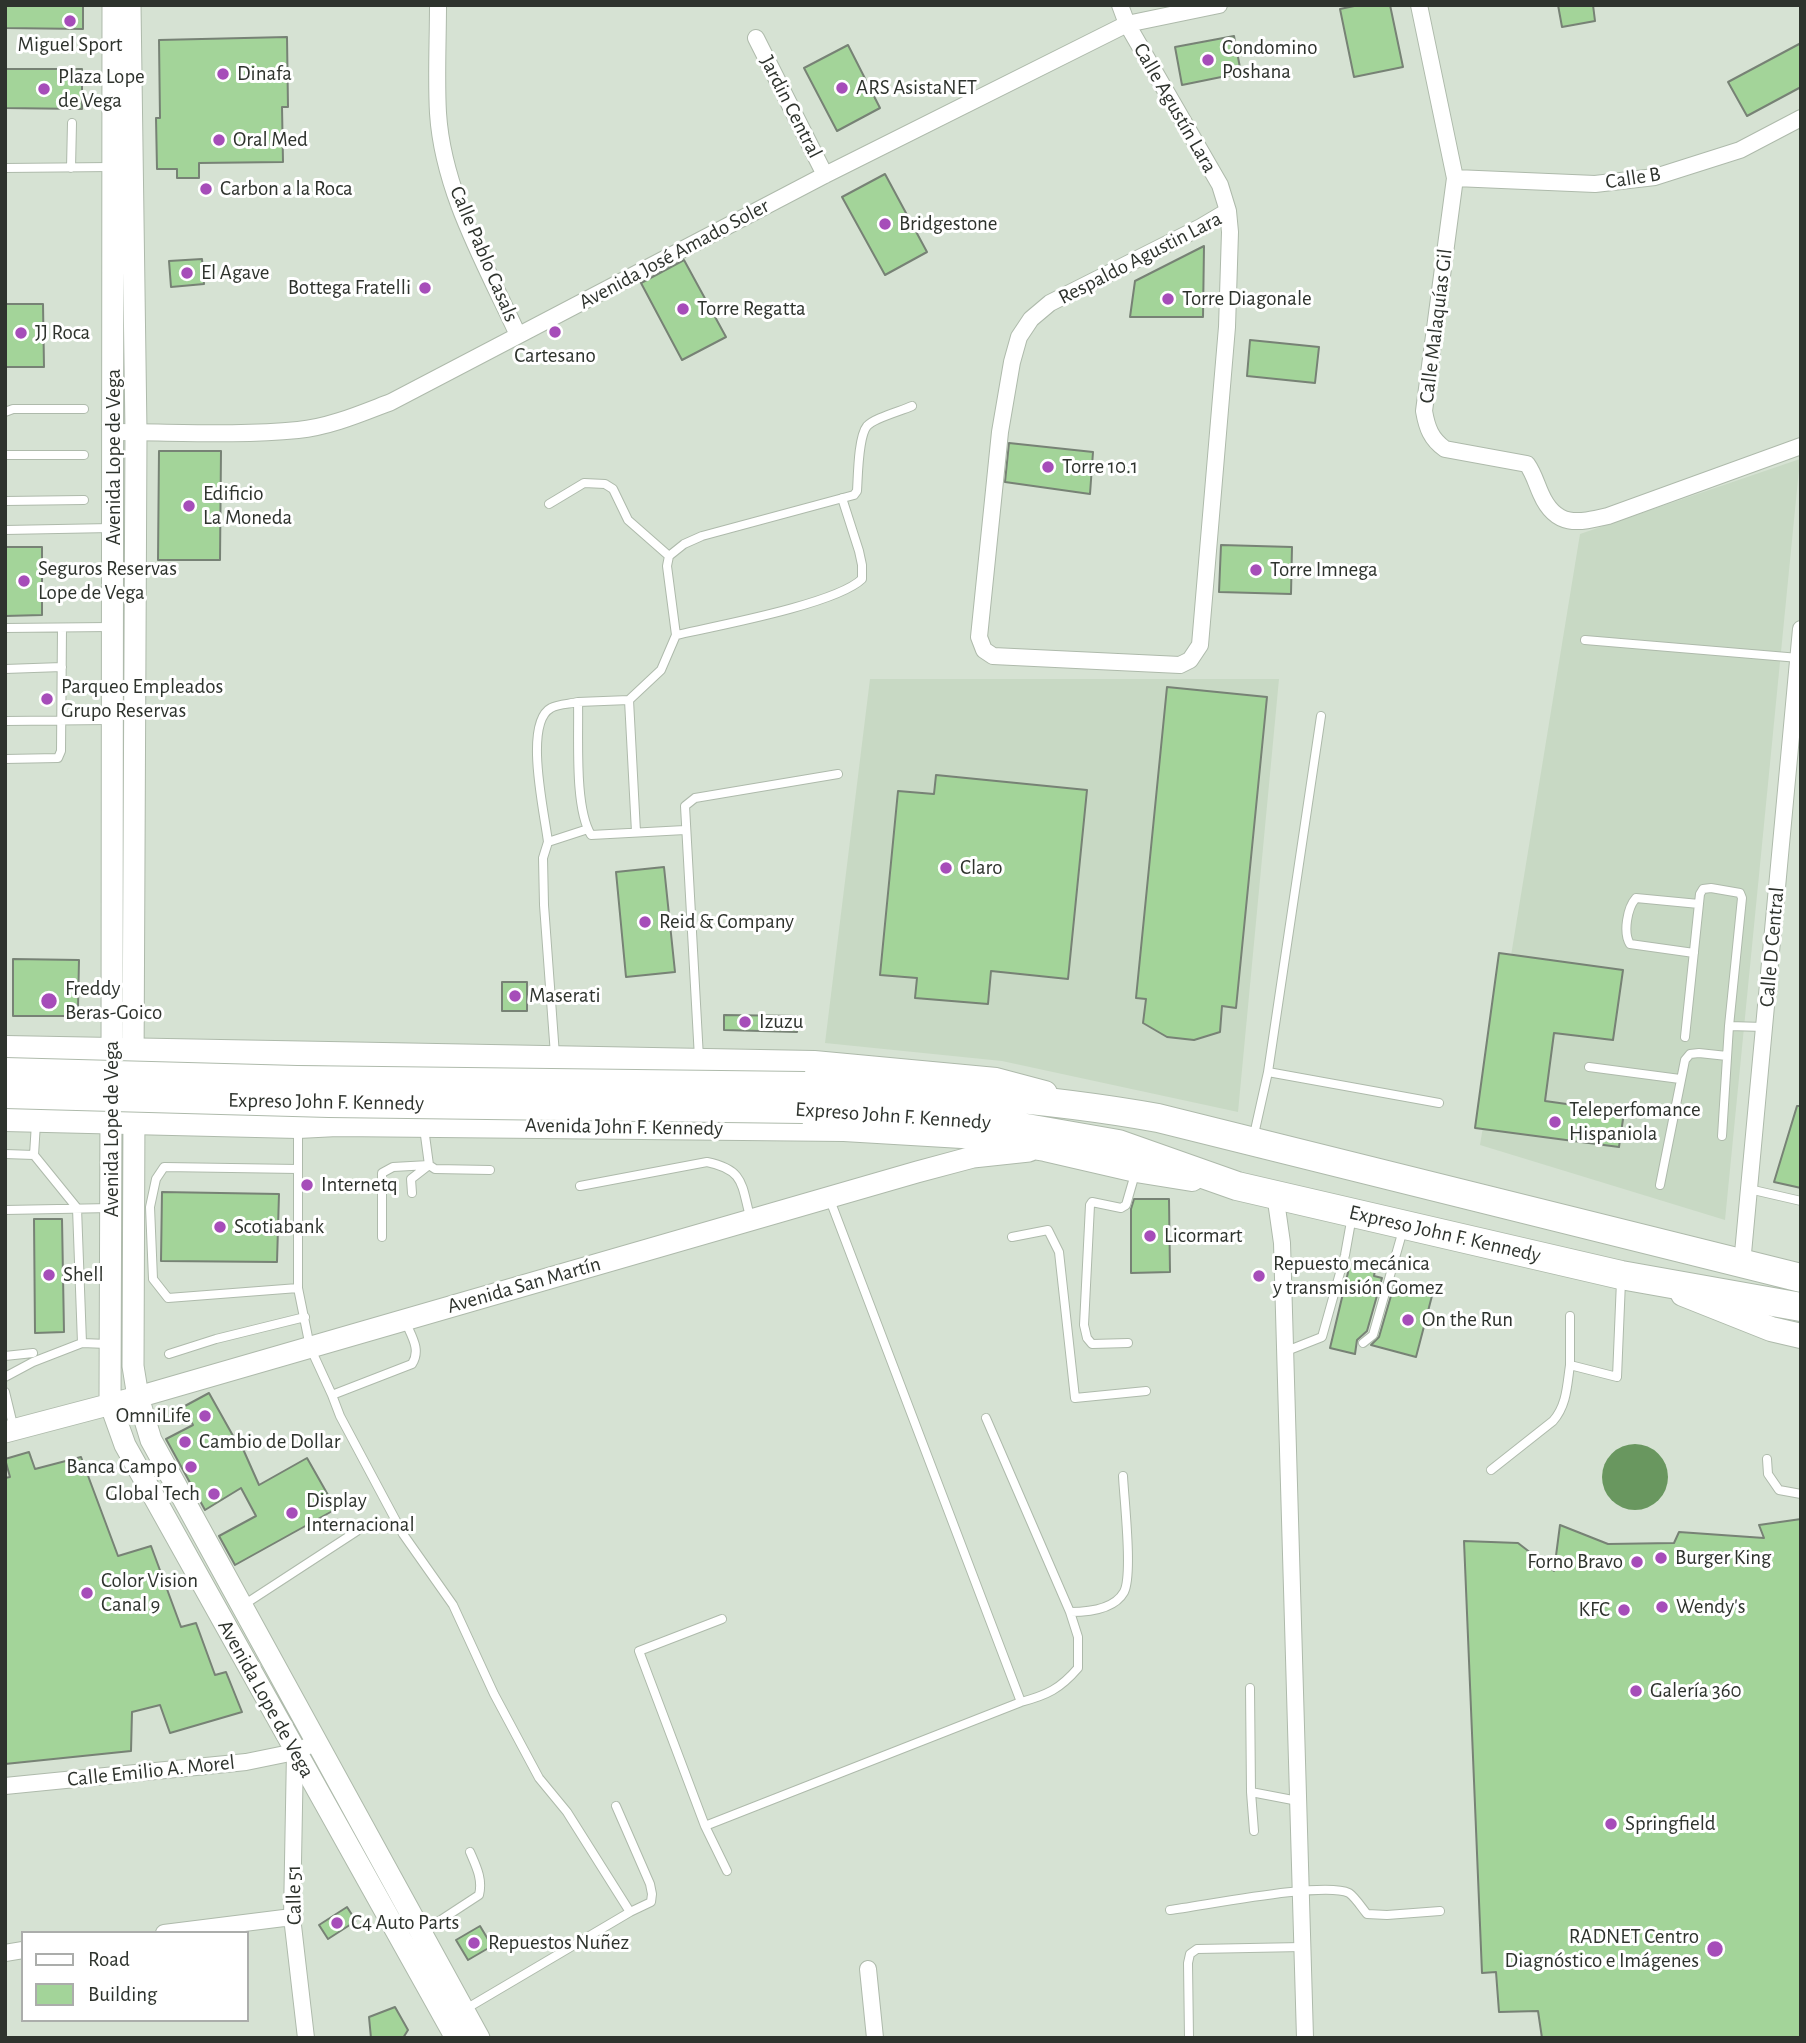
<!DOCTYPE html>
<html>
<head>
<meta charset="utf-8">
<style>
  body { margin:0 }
  #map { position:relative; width:1806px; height:2043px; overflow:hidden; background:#d6e2d3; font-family:"Alegreya Sans",sans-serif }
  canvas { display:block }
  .frame { position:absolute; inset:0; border:7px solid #2e332d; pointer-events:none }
  .legend { position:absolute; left:21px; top:1931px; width:228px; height:91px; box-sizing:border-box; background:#fff; border:2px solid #abadab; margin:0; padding:9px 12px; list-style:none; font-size:21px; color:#2e332d }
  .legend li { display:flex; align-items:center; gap:14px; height:35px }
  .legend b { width:35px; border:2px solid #abadab }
</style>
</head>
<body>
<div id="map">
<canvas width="1806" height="2043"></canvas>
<div class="frame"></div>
<ul class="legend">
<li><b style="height:9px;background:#fff"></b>Road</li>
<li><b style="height:19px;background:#a3d499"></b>Building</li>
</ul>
</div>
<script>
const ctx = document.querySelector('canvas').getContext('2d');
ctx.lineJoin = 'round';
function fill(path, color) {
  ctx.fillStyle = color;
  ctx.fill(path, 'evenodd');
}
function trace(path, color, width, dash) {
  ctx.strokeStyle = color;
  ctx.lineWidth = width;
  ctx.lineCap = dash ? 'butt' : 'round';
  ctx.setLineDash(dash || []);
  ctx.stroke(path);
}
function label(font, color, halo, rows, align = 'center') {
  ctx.font = font + ' "Alegreya Sans",sans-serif';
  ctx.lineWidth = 6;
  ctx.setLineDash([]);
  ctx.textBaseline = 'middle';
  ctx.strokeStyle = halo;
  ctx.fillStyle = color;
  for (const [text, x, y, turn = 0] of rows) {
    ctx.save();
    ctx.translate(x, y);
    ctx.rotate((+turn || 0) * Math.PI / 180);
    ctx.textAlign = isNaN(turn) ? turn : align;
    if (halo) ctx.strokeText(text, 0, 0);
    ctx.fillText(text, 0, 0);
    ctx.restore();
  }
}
fill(new Path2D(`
  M1800,459l-75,761 -245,-75 100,-611z
  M870,679h409l-41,433 -236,-51 -177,-18z`), '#c8d9c4');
fill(new Path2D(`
  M1602 1477a33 33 0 1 1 66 0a33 33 0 1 1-66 0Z`), '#69975f');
const building = new Path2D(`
  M5,5h78v24l-78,-1z
  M1359,5h31l13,62 -49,10 -14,-68z
  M1558,5h35l2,16 -33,6z
  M1234,36l7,37 -59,12 -7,-38z
  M287,37l1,70h-6l1,55 -84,1v15h-22v-9h-20l-1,-51h4l-1,-78z
  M1801,43v44l-54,29 -19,-34z
  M848,45l32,63 -43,23 -33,-63z
  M5,69h77v40l-77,-1z
  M885,174l42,78 -42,23 -43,-78z
  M1204,246l-1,71h-73l5,-36z
  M202,259l2,25 -33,3 -2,-26z
  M684,260l42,77 -44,23 -41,-77z
  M5,304h38l1,63h-39z
  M1250,340l69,7 -4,36 -68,-7z
  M1009,443l84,9 -3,42 -85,-12z
  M159,451h62l-1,109h-62z
  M1221,545l71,2 -1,47 -72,-2z
  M5,547h37v68l-37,1z
  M1167,687l100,10 -31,311 -14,-2 -2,26 -26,8 -27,-3 -24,-14 3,-24 -10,-1z
  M936,775l151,15 -19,189 -77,-8 -3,33 -73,-6 2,-20 -37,-3 18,-184 36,3z
  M664,867l11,105 -49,5 -10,-105z
  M1499,953l124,17 -10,70 -59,-7 -9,68 79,11 -5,35 -144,-19z
  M13,959l66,1 -1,48h-11v8h-54z
  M502,982h25v29h-25z
  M724,1015l73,1v16l-73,-2z
  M1797,1106h4v82l-27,-6z
  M162,1192l117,2 -2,68 -116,-1z
  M1134,1199h35l1,73 -39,1v-64z
  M34,1219h28l2,113 -29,1z
  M1350,1264l25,6 -1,6 8,2 -15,53 -10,9 -2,14 -25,-6z
  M1395,1282l38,10 -17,65 -45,-12 8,-8z
  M209,1393l32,57 2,-1 16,36 48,-27 29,51 -101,56 -16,-29 37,-20 -15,-28 -36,22 -39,-71 27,-14 -10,-18z
  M29,1452l6,17 46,-12 37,99 33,-10 30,81 15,-4 19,52 11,-3 16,40 -72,21 -10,-28 -28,7 -1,39 -126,13v-286l5,-1 -5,-18z
  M1801,1519v519h-259l-4,-27 -39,1 -3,-40 -14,1 -18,-432 54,2 36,28 6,-46 48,19 66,-1 5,-11 85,6 -5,-13z
  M347,1907l9,14 -28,18 -9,-14z
  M480,1926l12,20 -24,14 -12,-20z
  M395,2007l13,23 -5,8h-32l-2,-21z`);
fill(building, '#a3d499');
trace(building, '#778275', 2);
const lane = new Path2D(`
  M5,168l106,-1
  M71,168l1,-45
  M5,412l8,-3h71
  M5,455h79
  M5,501l79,-1
  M549,504l35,-21 21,1 8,5 15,31 41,36
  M5,530l106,-2
  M5,628l105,-1
  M676,635c40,-9 160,-31 186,-56v-14l-3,-14 -17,-53
  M1585,640l214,18
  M5,669l57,-2
  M629,700l7,132
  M5,721l105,-1
  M5,759l53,-1 3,-7 1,-123
  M685,830l-94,5c-17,-28 -12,-98 -13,-133l51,-2 32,-30 15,-35 -9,-69 2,-10 15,-12 18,-8 152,-41 3,-4c1,-14 1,-54 10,-65 7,-8 34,-15 45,-20
  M548,842c-3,-27 -25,-119 3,-134 7,-4 19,-4 27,-6
  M1694,953l-64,-9c-7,-11 -3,-36 6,-46l63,6
  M1729,1026l35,1
  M1685,1037l15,-143 3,-5 8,-1 29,5 2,5 -13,128 -7,110
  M555,1055l-11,-150 -1,-47 5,-16 40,-13
  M699,1058l-14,-252 10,-8 143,-24
  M1589,1067l91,12
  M1268,1072l171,31
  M298,1128v160l12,59 22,48 80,-31c9,-14 0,-27 -6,-41
  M424,1128l5,37 6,4 55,1
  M1253,1139l15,-67 53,-356
  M5,1154l29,1
  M1660,1185l25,-125 5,-6 9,-1 28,3
  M580,1186l127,-24c39,8 34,24 44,58
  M1749,1189l52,12
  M412,1193l-1,-14 18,-14
  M5,1210l106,-2
  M382,1237v-64l11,-6 36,-2
  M1012,1237l36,-7 11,22 16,146 71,-7
  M298,1288l-130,10 -15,-19 -3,-72 6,-28 8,-12 134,2
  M82,1343l25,1
  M1128,1343l-36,1 -5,-6 -3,-13 6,-120 2,-3 29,6 5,-3 9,-31
  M1363,1343l10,-8 30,-105
  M1284,1352l38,-15 23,-82 7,-39
  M169,1354l47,-15 89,-22
  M5,1356l28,-3
  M1570,1365v-49
  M5,1377l28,-15 49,-19 -5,-135 -43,-53 2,-32
  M5,1392l9,37
  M332,1395l8,21 63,118 50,71 41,89 45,84 28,34 63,100 -166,98
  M986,1418l84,194
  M1767,1459l1,15 11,16 22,4
  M1491,1470l62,-49c14,-16 14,-36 17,-56l47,12 4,-96
  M242,1606l115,-75
  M722,1619l-83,32 66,175 316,-124 -191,-502
  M1250,1688l1,104 47,9
  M1021,1702c26,-7 39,-13 57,-34v-31l-8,-25c18,0 44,-2 54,-20 9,-17 0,-94 -1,-116
  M1251,1792l3,39
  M616,1806l34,78 2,10 -1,8 -21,10
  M705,1826l22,45
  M1170,1910c33,-4 154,-29 179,-17 6,4 13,15 18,21l20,1 53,-4
  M424,1931l55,-36c4,-16 -3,-29 -9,-43
  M1189,2038l-1,-75 2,-9 7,-5 105,-2`);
const street = new Path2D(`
  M438,5c0,36 -2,73 0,108 5,79 48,152 80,222
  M1120,5l7,19 93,161 8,26 2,21 -3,95 -27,318 -10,15 -10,5 -187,-9 -9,-6 -5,-13 21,-205 12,-70 7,-25 12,-18 19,-16 151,-76 27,-16
  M1419,5l36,173 -31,233c3,17 7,28 21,38l82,15c7,10 9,19 14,30 15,34 37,29 67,22l193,-70
  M756,38l69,137
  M1455,178l140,6 60,-7 85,-27 61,-32
  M114,432c61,0 123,4 184,-2 32,-3 64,-17 93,-28l434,-227 302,-151 92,-19
  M1275,1194l7,49 23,795
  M1742,1264l59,-635
  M295,1752l-3,165 14,121
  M5,1786l241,-24 49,-10 22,-10
  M164,1933l128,-16
  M5,1953l18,-3
  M868,1969l7,69`);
const secondary = new Path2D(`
  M130,5l6,427 -3,635
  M112,1064l1,-1059
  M134,1106l-1,260 5,31 13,43 328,598
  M111,1107l-1,296 15,42 331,593
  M5,1432l133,-35 779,-225 56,-15 56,-6`);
const primary = new Path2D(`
  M5,1048l809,15 182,17 49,13
  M5,1119l293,7 39,-2 507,5 118,7 83,13 91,21 56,9
  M1683,1294l88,35 30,7`);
const highway = new Path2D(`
  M805,1086c117,4 237,11 353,32l643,160
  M803,1109l155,7 160,28 119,42 384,89 180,32`);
trace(lane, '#aebaab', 10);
trace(street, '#aebaab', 18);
trace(secondary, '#aebaab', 23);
trace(primary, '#aebaab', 26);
trace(highway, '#aebaab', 30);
trace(lane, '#fff', 8);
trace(street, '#fff', 16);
trace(secondary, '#fff', 21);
trace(primary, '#fff', 24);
trace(highway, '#fff', 28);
const highwayBridge = new Path2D(`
  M5,1072l292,8 508,6
  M5,1094l324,9 474,6`);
trace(highwayBridge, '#aebaab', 30, []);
trace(highwayBridge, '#fff', 28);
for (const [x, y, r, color] of [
  [70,21,7,"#a64db9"],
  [1208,60,7,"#a64db9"],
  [223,74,7,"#a64db9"],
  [842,88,7,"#a64db9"],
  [44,89,7,"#a64db9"],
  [219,140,7,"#a64db9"],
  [206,189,7,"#a64db9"],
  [885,224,7,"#a64db9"],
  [187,273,7,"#a64db9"],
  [425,288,7,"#a64db9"],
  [1168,299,7,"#a64db9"],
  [683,309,7,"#a64db9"],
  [555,332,7,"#a64db9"],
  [21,333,7,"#a64db9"],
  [1048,467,7,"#a64db9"],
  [189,506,7,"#a64db9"],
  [1256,570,7,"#a64db9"],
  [24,581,7,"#a64db9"],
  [47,699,7,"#a64db9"],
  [946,868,7,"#a64db9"],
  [645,922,7,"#a64db9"],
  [515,996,7,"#a64db9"],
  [49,1001,9,"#a64db9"],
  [745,1022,7,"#a64db9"],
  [1555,1122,7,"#a64db9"],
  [307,1185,7,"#a64db9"],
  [220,1227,7,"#a64db9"],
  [1150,1236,7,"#a64db9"],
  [49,1275,7,"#a64db9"],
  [1259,1276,7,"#a64db9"],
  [1408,1320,7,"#a64db9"],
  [205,1416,7,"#a64db9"],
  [185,1442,7,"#a64db9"],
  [191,1467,7,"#a64db9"],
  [214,1494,7,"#a64db9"],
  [292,1513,7,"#a64db9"],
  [1661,1558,7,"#a64db9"],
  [1637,1562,7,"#a64db9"],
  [87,1593,7,"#a64db9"],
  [1662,1607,7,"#a64db9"],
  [1624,1610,7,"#a64db9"],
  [1636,1691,7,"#a64db9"],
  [1611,1824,7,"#a64db9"],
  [337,1923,7,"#a64db9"],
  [474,1943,7,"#a64db9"],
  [1715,1949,9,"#a64db9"]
]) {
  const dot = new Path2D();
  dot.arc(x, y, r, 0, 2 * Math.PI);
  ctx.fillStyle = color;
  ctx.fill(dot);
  trace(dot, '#fff', 2.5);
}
label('21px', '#2e332d', '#fff', [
  ["Miguel Sport",70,45,"center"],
  ["Condomino",1222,48],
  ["Poshana",1222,72],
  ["Dinafa",237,74],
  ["Plaza Lope",58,77],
  ["de Vega",58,101],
  ["ARS AsistaNET",856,88],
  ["Oral Med",233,140],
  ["Carbon a la Roca",220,189],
  ["Bridgestone",899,224],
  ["El Agave",201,273],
  ["Bottega Fratelli",411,288,"right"],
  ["Torre Diagonale",1182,299],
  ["Torre Regatta",697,309],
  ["JJ Roca",35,333],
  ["Cartesano",555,356,"center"],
  ["Torre 10.1",1062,467],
  ["Edificio",203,494],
  ["La Moneda",203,518],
  ["Seguros Reservas",38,569],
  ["Lope de Vega",38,593],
  ["Torre Imnega",1270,570],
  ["Parqueo Empleados",61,687],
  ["Grupo Reservas",61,711],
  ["Claro",960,868],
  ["Reid & Company",659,922],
  ["Freddy",65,989],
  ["Beras-Goico",65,1013],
  ["Maserati",529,996],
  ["Izuzu",759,1022],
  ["Teleperfomance",1569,1110],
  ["Hispaniola",1569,1134],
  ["Internetq",321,1185],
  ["Scotiabank",234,1227],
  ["Licormart",1164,1236],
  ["Repuesto mecánica",1273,1264],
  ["y transmisión Gomez",1273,1288],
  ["Shell",63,1275],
  ["On the Run",1422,1320],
  ["OmniLife",191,1416,"right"],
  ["Cambio de Dollar",199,1442],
  ["Banca Campo",177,1467,"right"],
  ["Global Tech",200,1494,"right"],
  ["Display",306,1501],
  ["Internacional",306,1525],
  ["Burger King",1675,1558],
  ["Forno Bravo",1623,1562,"right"],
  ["Color Vision",101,1581],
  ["Canal 9",101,1605],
  ["Wendy's",1676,1607],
  ["KFC",1610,1610,"right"],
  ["Galería 360",1650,1691],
  ["Springfield",1625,1824],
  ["C4 Auto Parts",351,1923],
  ["RADNET Centro",1699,1937,"right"],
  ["Diagnóstico e Imágenes",1699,1961,"right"],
  ["Repuestos Nuñez",488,1943]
], 'left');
label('21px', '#2e332d', '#fff', [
  ["Jardin Central",791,107,63],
  ["Calle Agustín Lara",1175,108,60],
  ["Calle B",1633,178,-9],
  ["Calle Pablo Casals",484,254,67],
  ["Avenida José Amado Soler",674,254,-28],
  ["Respaldo Agustin Lara",1140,258,-27],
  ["Calle Malaquías Gil",1436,326,-83],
  ["Avenida Lope de Vega",114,457,-90],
  ["Calle D Central",1772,947,-85],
  ["Expreso John F. Kennedy",326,1102,1],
  ["Expreso John F. Kennedy",893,1116,4],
  ["Avenida John F. Kennedy",624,1127,1],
  ["Avenida Lope de Vega",112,1129,-90],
  ["Expreso John F. Kennedy",1445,1234,13],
  ["Avenida San Martín",524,1285,-16],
  ["Avenida Lope de Vega",266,1699,61],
  ["Calle Emilio A. Morel",151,1771,-6],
  ["Calle 51",294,1895,-91]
]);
</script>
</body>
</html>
